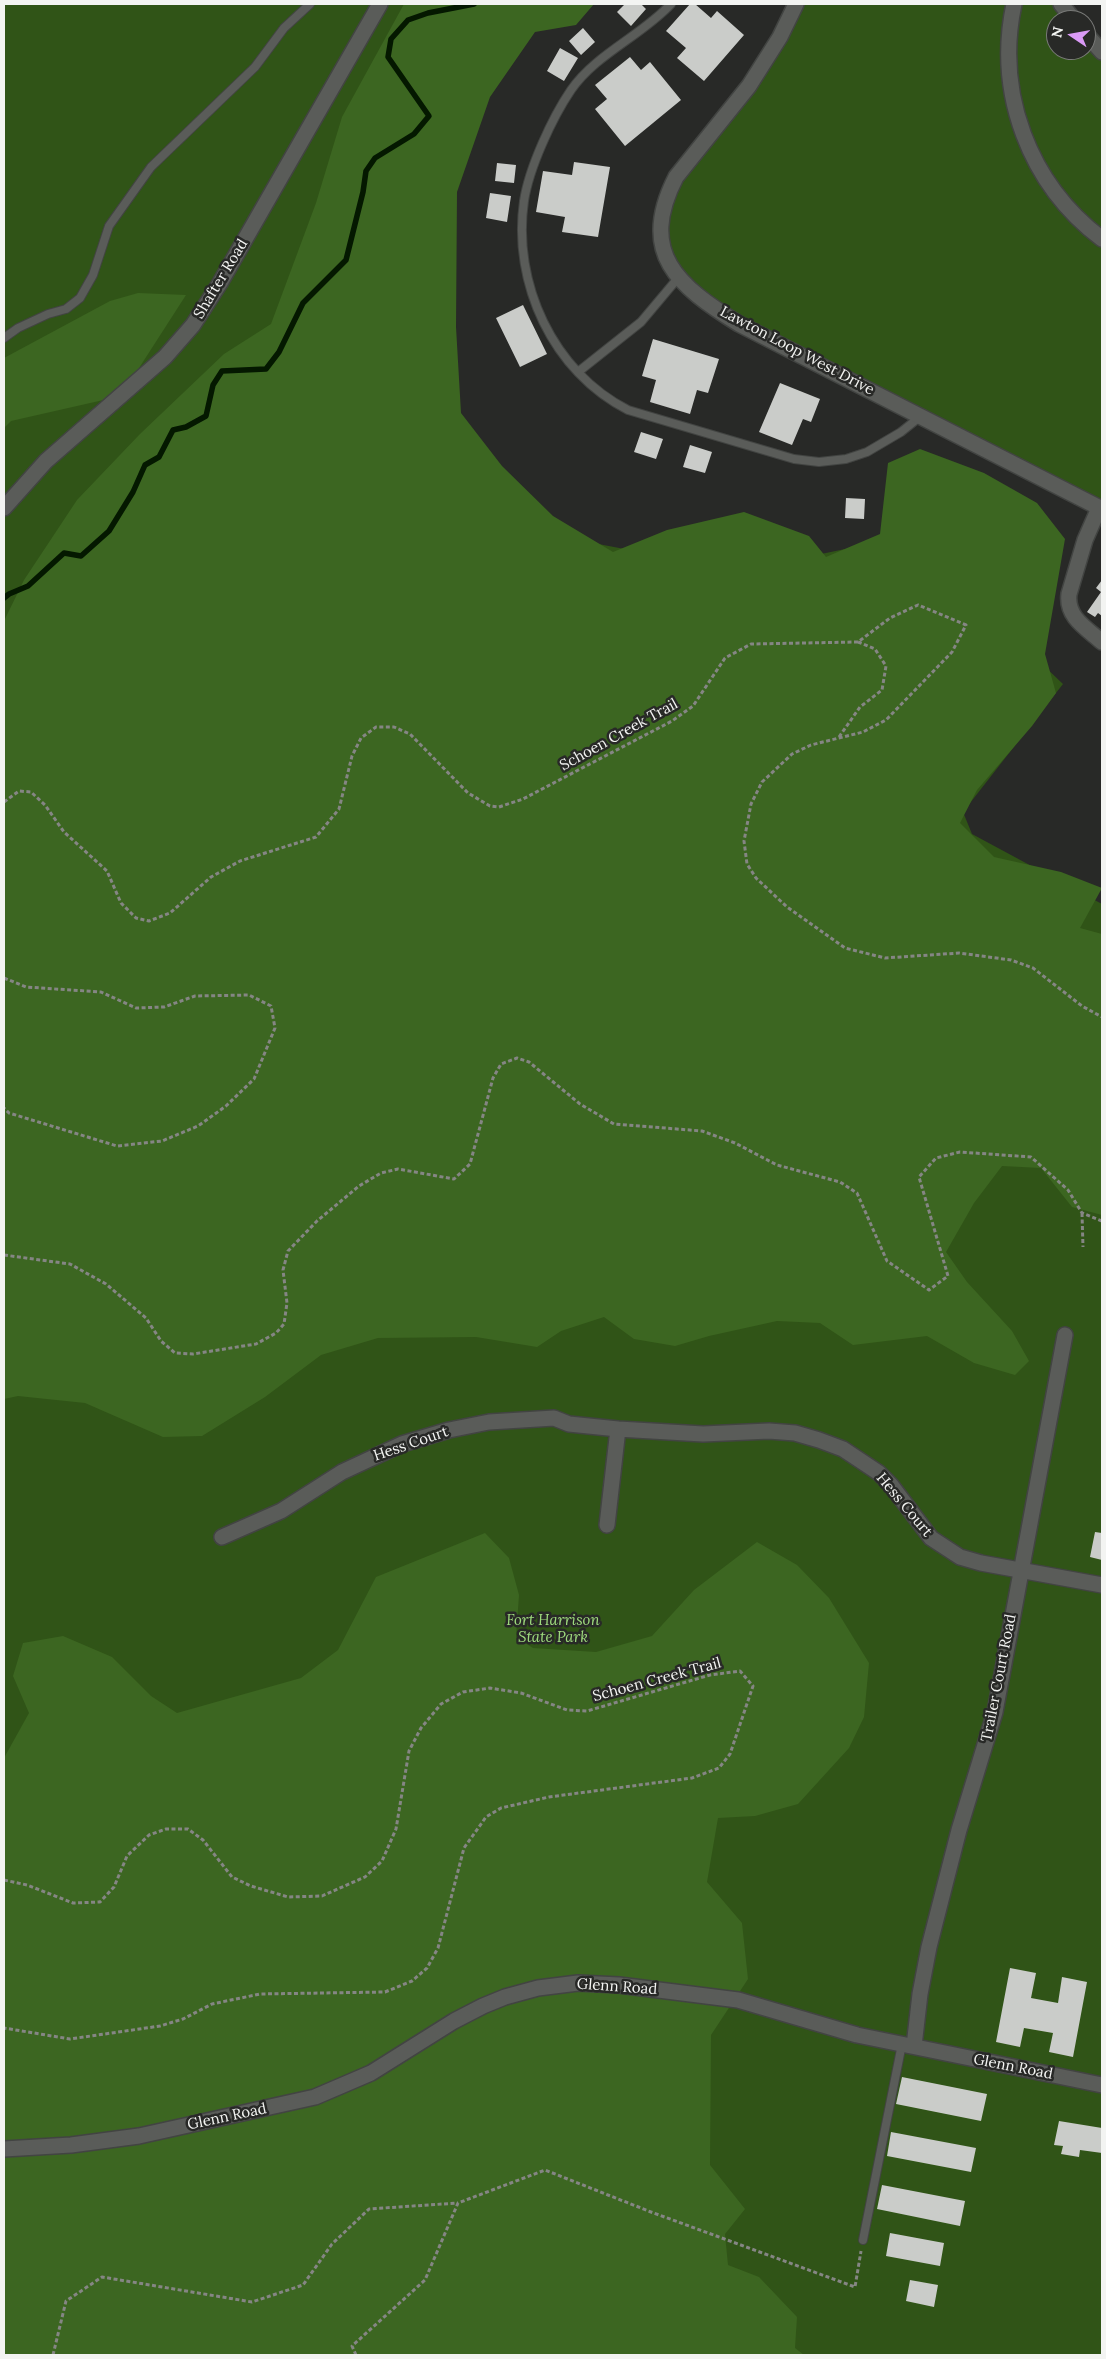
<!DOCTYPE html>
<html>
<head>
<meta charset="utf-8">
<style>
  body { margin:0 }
  #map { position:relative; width:1106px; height:2359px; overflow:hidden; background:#282927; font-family:Lora,serif }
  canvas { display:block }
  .frame { position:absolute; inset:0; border:5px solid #f3f4f2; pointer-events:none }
  .north { position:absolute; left:1046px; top:10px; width:50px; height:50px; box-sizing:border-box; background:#282927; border:1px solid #797a78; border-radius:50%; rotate:282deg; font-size:14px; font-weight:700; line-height:20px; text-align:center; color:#f3f4f2 }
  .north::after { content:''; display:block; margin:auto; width:18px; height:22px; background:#da9af6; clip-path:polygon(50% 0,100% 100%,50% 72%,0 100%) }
</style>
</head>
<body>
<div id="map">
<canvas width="1106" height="2359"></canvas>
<div class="frame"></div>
<div class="north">N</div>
</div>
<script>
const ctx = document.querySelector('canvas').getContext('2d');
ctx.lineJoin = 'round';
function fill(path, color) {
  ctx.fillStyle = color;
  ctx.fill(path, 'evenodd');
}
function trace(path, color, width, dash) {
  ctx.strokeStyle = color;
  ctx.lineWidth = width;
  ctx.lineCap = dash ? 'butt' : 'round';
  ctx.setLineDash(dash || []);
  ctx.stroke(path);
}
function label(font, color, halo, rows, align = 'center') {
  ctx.font = font + ' Lora,serif';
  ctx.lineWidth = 5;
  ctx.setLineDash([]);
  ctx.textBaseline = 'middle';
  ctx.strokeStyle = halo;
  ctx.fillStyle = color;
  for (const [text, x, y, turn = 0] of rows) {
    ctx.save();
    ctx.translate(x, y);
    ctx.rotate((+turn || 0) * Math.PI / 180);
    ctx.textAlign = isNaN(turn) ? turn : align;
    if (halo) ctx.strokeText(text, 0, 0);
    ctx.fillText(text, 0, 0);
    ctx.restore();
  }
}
fill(new Path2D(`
  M4,4h506l-112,229 76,235 114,74 151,29 169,-35 155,148 -100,128 9,22 130,70v1451h-1098z
  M796,4h265l13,16h-18v30h30v-16l16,18v457l-396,-207 -43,-55 4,-53 65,-88z`), '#305417');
fill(new Path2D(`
  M404,4h190l-18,21 -41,7 -45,65 -33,95 -1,135 5,86 41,53 51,50 60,36 54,-22 77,-18 65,24 17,21 54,-23 8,-71 32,-14 64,24 53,30 28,36 -20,115 11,39 -24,33 -55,64 -17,33 34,34 67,15 41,16 -22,40 22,6v281l-30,-8 -31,-39 -39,-2 -28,37 -28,49 21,30 45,49 17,30 -14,14 -41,-12 -47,-27 -74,9 -33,-22 -43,-2 -68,15 -34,10 -41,-7 -30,-22 -43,14 -24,16 -61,-10 -98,1 -57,17 -56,42 -63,39 -39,1 -78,-34 -67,-7 -14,3v-778l20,-41 53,-80 63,-66 84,-80 47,-30 45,-121 26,-86z
  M138,293l48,2 -65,101 -110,25 -7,7v-70l106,-57z
  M485,1533l24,25 10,37 -3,42 17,11 63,4 56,-16 42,-46 63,-48 40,23 32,33 40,65 -5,54 -15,31 -51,56 -43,12 -37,2 -11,64 35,41 6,56 -37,56 -1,130 35,44 -20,25 3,31 31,12 38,40 -2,31 9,7h-800v-597l25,-45 -16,-37 10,-33 40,-7 49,21 39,39 26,17 124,-35 37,-28 38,-73z`), '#3c6621');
trace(new Path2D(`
  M4,598l5,-4 19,-8 36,-33 17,3 28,-25 24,-39 12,-27 14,-8 14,-27 13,-3 20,-11 7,-31 9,-14 44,-2 13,-17 24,-49 43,-43 17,-68 3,-21 9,-13 39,-24 15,-18 -41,-59 3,-18 17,-19 20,-7 46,-9`), '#041800', 5.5);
fill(new Path2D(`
  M625,4h16l5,5 -15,17 -14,-14z
  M690,4h5l16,14 6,-7 27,24 -40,46 -27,-23 9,-10 -20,-17z
  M583,28l12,14 -14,13 -12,-14z
  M560,48l18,10 -14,23 -17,-10z
  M630,57l11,13 9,-8 31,38 -56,46 -30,-37 12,-10 -12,-14z
  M574,162l36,5 -12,70 -36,-5 3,-15 -29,-5 7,-41 29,4z
  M497,163l19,2 -2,18 -19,-2z
  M490,193l21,3 -4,26 -21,-4z
  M523,305l24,49 -27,13 -24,-49z
  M653,339l66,20 -11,34 -11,-3 -7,24 -40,-12 6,-22 -14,-4z
  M780,383l40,16 -9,23 -8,-3 -11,26 -33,-13z
  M641,432l22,7 -7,20 -22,-7z
  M690,445l22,7 -7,21 -22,-6z
  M846,498l19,1 -1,20 -19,-1z
  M1102,580v36l-4,-3 -3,4 -8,-5 14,-20 -5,-4z
  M1095,1532l7,1v27l-12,-3z
  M1010,1968l26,5 -5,25 27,5 4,-26 25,5 -14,75 -24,-5 4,-19 -29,-5 -4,19 -24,-5z
  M902,2077l85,17 -6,27 -85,-17z
  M1059,2121l43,7v25l-22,-3 -1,7 -18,-3 2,-8 -9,-1z
  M891,2132l85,16 -5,24 -84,-16z
  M882,2185l83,16 -5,25 -83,-17z
  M890,2233l54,10 -4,23 -54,-10z
  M910,2280l28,5 -4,22 -28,-6z`), '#caccc9');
const lane = new Path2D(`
  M671,4c-30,32 -75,50 -100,86 -19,28 -42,78 -47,111 -12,82 29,171 104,209l166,49 25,3 27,-3 21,-7 34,-20 20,-16
  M4,338l14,-10 30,-14 18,-5 14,-11 13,-23 16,-49 42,-59 104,-100 29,-39 26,-24
  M578,372l63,-50 37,-44
  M863,2240l39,-196`);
const street = new Path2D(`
  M796,4l-16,33 -31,49 -73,91c-39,76 2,109 63,147l363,185
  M1014,4c-19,89 15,180 88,235
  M1061,4l13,16
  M1086,34l16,18
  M4,508l42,-47 119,-104 28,-32 27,-42 160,-279
  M1099,508l-14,32 -16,54c-3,23 17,34 33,48
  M607,1525l11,-96
  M222,1537l59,-26 61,-39 60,-28 47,-14 40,-8 65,-4 15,6 49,5 85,5 66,-3 26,2 24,7 24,9 36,24 12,12 40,53 29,19 21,6 121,22
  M914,2046l6,-52 9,-47 30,-117 36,-118 70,-377
  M4,2149l67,-4 68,-9 176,-39 56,-24 83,-52 29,-15 22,-9 33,-9 40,-5 41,2 119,15 119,35 245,50`);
trace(lane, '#424442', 10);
trace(street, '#424442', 18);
trace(new Path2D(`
  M839,737l21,-30 22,-17 4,-24 -11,-17 -17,-7
  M4,802l15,-11 12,1 14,13 19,27 43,39 14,32 15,15 13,3 21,-8 41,-36 29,-16 76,-24 23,-28 13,-53 9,-18 15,-11h18l16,7 58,59 22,13 9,1 24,-8 149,-78 21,-15 32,-48 26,-14 107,-2 32,-24 28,-13 48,20 -14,27 -66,68 -23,12 -52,13 -19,9 -30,28 -11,22 -7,37 3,23 9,14 31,29 58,41 40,10 74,-5 52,7 22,8 49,38 20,11
  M4,978l22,9 75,5 35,16 28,-1 31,-11 54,-1 22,11 4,22 -21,51 -28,27 -28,20 -36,15 -45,5 -108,-33 -5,-5
  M1082,1213l1,34
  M4,1255l66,9 36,20 40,34 15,23 14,12 18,1 63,-10 20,-11 8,-9 3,-21 -4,-33 5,-19 29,-30 42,-35 22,-13 17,-4 56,10 16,-15 23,-86 8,-14 16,-6 12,4 51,42 34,20 88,7 33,12 42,22 63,17 17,11 30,68 42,29 19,-14 -29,-99 17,-19 24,-6 71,5 37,33 14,23 20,8
  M4,1880l23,5 46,18 27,-1 14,-15 13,-31 22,-21 17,-6h22l15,11 29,37 19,9 37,11 34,-1 43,-19 17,-16 14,-32 13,-78 12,-23 20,-24 22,-12 27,-4 31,5 46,17 20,1 123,-36 30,-4 13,15 -23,68 -11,14 -27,10 -143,19 -48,11 -15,9 -22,31 -26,100 -11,20 -15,13 -27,11 -125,2 -48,10 -29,15 -23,7 -90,13 -66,-11
  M53,2355l13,-54 36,-24 150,25 51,-17 29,-41 37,-35 89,-6
  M356,2355l-4,-9 73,-66 33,-77 87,-33 106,42 204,75 6,-36`), '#858684', 3, [4, 2.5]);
trace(lane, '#5a5c59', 8);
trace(street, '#5a5c59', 15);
label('15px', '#f3f4f2', '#282927', [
  ["Shafter Road",221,279,-59],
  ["Lawton Loop West Drive",797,351,28],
  ["Schoen Creek Trail",619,735,-29],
  ["Hess Court",411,1444,-19],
  ["Hess Court",904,1505,50],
  ["Trailer Court Road",999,1678,-79],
  ["Schoen Creek Trail",657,1680,-15],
  ["Glenn Road",617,1987,4],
  ["Glenn Road",1013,2067,11],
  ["Glenn Road",227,2117,-12]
]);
label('italic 15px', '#9fdc7e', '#282927', [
  ["Fort Harrison",553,1621],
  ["State Park",553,1638]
]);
</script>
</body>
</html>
